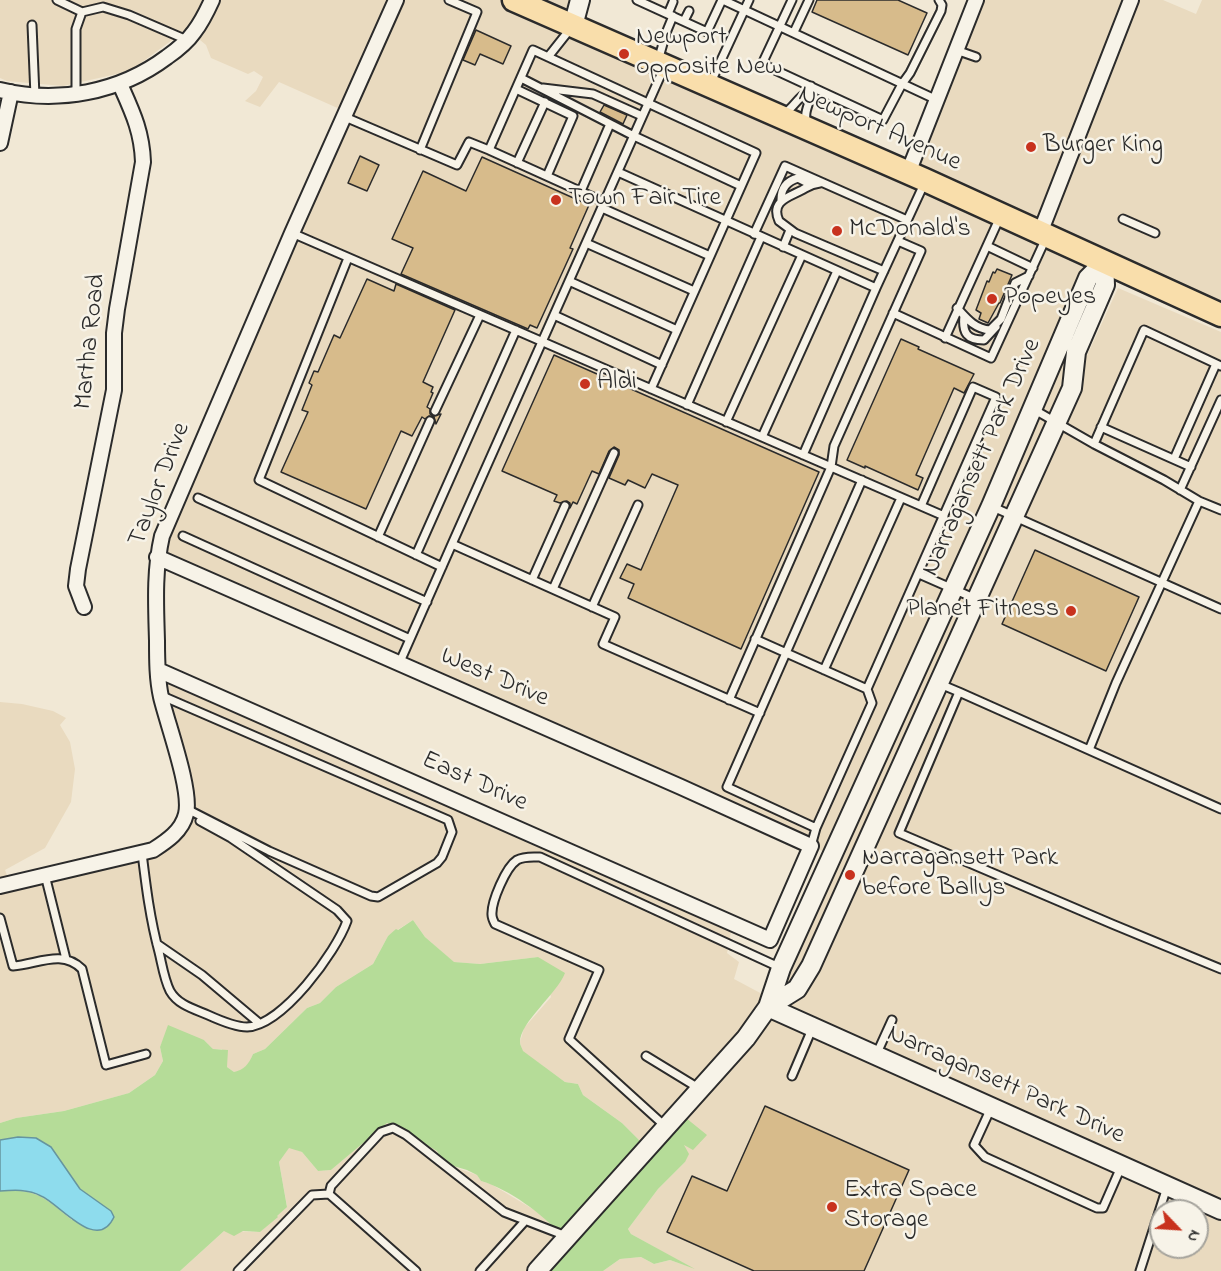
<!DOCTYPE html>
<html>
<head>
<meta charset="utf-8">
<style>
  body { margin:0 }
  #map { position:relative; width:1221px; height:1271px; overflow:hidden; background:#f1e8d5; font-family:"Indie Flower",sans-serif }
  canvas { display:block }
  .north { position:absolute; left:1149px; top:1199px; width:60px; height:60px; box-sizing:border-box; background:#f7f3e8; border:2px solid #a5a39c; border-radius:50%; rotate:115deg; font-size:16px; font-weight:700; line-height:24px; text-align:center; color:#2b2b2b }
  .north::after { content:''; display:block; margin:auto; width:21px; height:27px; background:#c8321e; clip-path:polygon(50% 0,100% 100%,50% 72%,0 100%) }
</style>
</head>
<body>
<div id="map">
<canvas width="1221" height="1271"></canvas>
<div class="north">N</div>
</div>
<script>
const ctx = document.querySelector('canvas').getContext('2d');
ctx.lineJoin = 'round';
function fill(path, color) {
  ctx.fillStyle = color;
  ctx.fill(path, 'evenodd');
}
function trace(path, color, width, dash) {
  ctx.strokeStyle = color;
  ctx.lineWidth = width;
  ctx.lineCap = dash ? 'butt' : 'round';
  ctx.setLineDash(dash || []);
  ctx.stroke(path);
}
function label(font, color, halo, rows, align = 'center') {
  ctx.font = font + ' "Indie Flower",sans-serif';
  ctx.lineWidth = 5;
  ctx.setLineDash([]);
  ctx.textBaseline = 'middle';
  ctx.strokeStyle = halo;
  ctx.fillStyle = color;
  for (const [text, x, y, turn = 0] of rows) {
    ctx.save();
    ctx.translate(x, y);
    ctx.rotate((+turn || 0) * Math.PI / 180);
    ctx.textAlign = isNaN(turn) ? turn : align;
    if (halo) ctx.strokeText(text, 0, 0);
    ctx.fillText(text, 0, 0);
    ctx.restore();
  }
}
fill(new Path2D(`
  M0,0h573l-4,22 335,149 69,-171h190l33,14 6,-14h19v315l-108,-48 -40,119 45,-98 103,44v939h-618l17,-12 21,-2 13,7 16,-4 20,7 -59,-33 -3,-5 30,-40 27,-27 -1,-18 18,-2 -57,4 -23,-23 -39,-28 -5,-11 -13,-2 -43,-31 -2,-9 4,-14 27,-31 -13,-40 -58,7 -27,-2 -28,-25 -12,-17 -25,16 -15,28 -37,23 -16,16 -13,5 -42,41 -12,5 -4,10 -9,7 -6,1 -7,-5 -5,-18h-9l-9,-9 -40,-2 -4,9 3,14 -8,14 -26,18 -65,18 -48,7 -16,5v-421l22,2 31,7 13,7 -6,7 10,17 5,27 -4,33 -26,46 -40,22 5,13 143,-38 19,-13 10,-28 -23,-128 573,250 -5,27 12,9 -5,17 30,16 63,-142 -674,-298 -2,-3 3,-17 188,-425 -63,-28 -19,25 -15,-6 11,-10 7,-14 -9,-6 -6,3 -37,-16 -5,-13 -19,-16 -57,42 -67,15 -56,-5 -7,-3zM1161,1211h36v36h-36z
  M387,1123l50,28 6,12 34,12 4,6 10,3 50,30 21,21 -31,36h-351l44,-40 36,1 27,-26 -8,-44 10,-15 13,5 16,19 13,-1z`), '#e9dabf');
fill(new Path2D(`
  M413,920l12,17 29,25 26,2 58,-7 27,16c-8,21 -45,49 -45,69 0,3 2,6 3,9l42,31 13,2 5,11 39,28 23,23 36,-32 26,21 -14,15 -9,-5 5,9 -4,8 -27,27 -30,40 3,5 64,35 -25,-9 -16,4 -13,-7 -21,2 -17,12h-72l31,-36c-22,-22 -51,-45 -81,-54l-4,-6 -10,-5 -24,-7 -6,-12 -50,-28 -56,47 -13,1 -16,-19 -13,-4 -10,14 8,45 -10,9 1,1 -18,15 -17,-1 -9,5 -10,-5 -44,40h-180v-80c37,-3 45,7 72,29l39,-9 -31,-22 -29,-42 -33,-10 -18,3v-17l16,-5 48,-7 65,-18 26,-18 8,-14 -3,-14 8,-22 36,15 9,9 15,1 -1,17 7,5c10,-2 15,-8 19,-18l12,-5 42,-41 13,-5 16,-16 37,-23 15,-28 8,-7 2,1z`), '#b5dc98');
const water = new Path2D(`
  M18,1137l18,1 15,9 29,42 31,22 3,6c-17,37 -55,-14 -73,-21 -13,-7 -27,-6 -41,-5v-51z`);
fill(water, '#8edced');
trace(water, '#66959f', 1.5);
const building = new Path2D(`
  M817,0h81l29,13 -19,42 -96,-43z
  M476,30l35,16 -8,18 -23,-10 -5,11 -12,-5z
  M604,105l23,10 -4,9 -23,-12z
  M360,156l19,9 -12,26 -19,-8z
  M482,157l107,48 -19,43 3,1 -36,79 -7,-3 -2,4 -127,-55 12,-26 -21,-9 31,-68 43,20z
  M997,269l15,6 -12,28h-1l-11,20 -9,-4 2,-6 -5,-3 11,-29 2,1 4,-10 2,1z
  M367,279l27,12 2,-7 59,26 -32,72 10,5 -2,5 2,1 -6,14 3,2v5l3,2 8,-2 -5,10 -2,-7 -5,-1 -4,3 -3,-2 -10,19 -11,-5 -35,78 -85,-37 27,-60 -6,-2 10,-25 -3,-2 5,-12 4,1 16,-37 6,3z
  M901,339l18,8 -1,2 56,25 -10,19 -10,-5 -38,87 7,3 -5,12 -53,-24v2l-18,-8z
  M554,355l265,117 -78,177 -113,-51 6,-14 -14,-6 7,-14 14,6 37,-85 -26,-11 -7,14 -17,-8 -3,5 -16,-7 10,-23v-5l-5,-3 -5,4 -10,23 -7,-3 -15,33 -4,-2 -3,6v-5l-3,-2 -7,2 -6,-2 3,-6 -55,-24z
  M1035,550l104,47 -33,74 -104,-47z
  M765,1106l144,64 -45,101h-110l-87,-39 25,-56 35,15z`);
fill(building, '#d7bb8b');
trace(building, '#2b2b2b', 1.5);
const service = new Path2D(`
  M57,0l25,12
  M637,0l70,32 15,-32
  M723,0l214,100
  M792,0l-30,64 121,56 19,-36 8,-11 31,-62 1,-6 -3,-5
  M668,14l5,-12
  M684,21l5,-10
  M32,25l3,71
  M794,32l15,-32
  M956,50l20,7
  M548,57l23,-29
  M658,61l8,-28 7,-17
  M521,78l113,58 107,50
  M711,82l38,-82
  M543,88l50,6 49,22
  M516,89l57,27 -26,60
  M76,94v-65l6,-17 21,-5 26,8 58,25
  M784,114c10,-7 14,-17 24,-22
  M345,117l112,48 12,-23 20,8
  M806,124c-1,-10 0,-13 3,-22 1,-6 -1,-10 2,-16
  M420,150l57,-138 -28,-12
  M517,163l28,-61
  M618,172l258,116 -73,167
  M820,183c-9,1 -11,3 -18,7 -13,7 -32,11 -23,31l16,12 89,38
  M581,191l29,-67
  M781,200c0,-12 6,-19 17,-22l12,6
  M604,202l-115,-52 44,-100 223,103 -105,236
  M602,208l108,48
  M1123,219l32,14
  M292,233l652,283
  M754,234l31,-68 122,54
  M586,243l108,48
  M987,246l46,22
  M783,247l7,-17
  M348,258l-89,222 183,87
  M569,281l108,49
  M876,288l48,-104
  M957,308c10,11 18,21 33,22l11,-11 14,-36 14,-7
  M893,313l98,45 55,-120
  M554,315l108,50
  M964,316c-2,17 3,24 20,24l12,-13
  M945,338l55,-121
  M687,405l74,-168
  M1033,409l61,35 70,36 35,21 22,9
  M435,411l45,-96
  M726,422l76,-167
  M1101,427l90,40
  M762,437l75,-166
  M1094,444l50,-114 77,36
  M1174,459l42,-95
  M1180,490l41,-90
  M198,498l229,104
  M1199,501l-83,182 -27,67 -130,-58 -60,141 213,91 109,45
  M993,507l228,102
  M183,536l227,103
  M378,537l52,-116
  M452,544l211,-474
  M416,555l100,-225
  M919,574l57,25
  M532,580l33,-74
  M553,589l61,-136
  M592,607l46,-102
  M755,639l112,50
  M399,664l53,-120 163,73 -12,27 157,69
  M824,670l77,-172
  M940,684l19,8
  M160,695l288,125 4,12 -10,25 -5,6 -59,34 -7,-1 -102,-45 -82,-42
  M729,700l102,-233 3,-21 87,-195 -23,-10
  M1089,750l132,59
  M816,828l-89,-41 135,-307
  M811,846l5,-18 56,-125 -5,-14 129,-292 -23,-10 -52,119
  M142,853c4,33 8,66 17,99 3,12 5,27 11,39 8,14 24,18 38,24 11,5 27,12 39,12 36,-2 89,-75 100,-106l-10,-11 -106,-72 -31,-17
  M45,875l21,84
  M0,918l13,48c25,-2 49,-17 69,3l24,96 40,-11
  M157,944l45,31 57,48
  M877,1053l15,-33
  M646,1056l54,33
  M792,1076l20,-47
  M991,1108l-17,37 11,12 112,51h6l18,-41
  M666,1127l-97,-88 30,-69 -104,-46c-1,-2 -3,-7 -3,-9 -1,-13 14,-48 25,-55 7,-4 15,-3 23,-3l241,111
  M238,1271l74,-76 17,-1
  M416,1271l-87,-77 2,-8 50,-54 12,-4 13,7 98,77 62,24
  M480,1271l45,-50
  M1140,1271l27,-84`);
const minor = new Path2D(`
  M0,90c57,14 119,3 167,-33 10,-7 20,-15 27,-25 7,-9 13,-21 18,-32
  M0,143l11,-51
  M908,173l68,-173
  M1040,233l91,-233
  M157,557l524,230 130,59 -41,94 -612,-270
  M84,607l-8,-21 2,-17 36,-179v-57l3,-24 26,-147c-1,-31 -11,-51 -23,-78
  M0,886l153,-36c14,-9 29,-19 33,-36 6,-24 -19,-91 -25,-117 -4,-18 -4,-37 -4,-56 -1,-36 -3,-70 5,-105l130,-303 104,-233`);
const tertiary = new Path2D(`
  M573,26l7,-26
  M768,1007l29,-18 14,-23 261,-578 4,-36 29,-67 -1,-23
  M768,1007l453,203
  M537,1271l209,-233 22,-31 13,-39 210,-462 97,-228 16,-16`);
const primary = new Path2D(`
  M514,0l411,180 296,135`);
trace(service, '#2b2b2b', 11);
trace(minor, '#2b2b2b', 18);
trace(tertiary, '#2b2b2b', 22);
trace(primary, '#2b2b2b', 27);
trace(service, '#f7f3e8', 7);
trace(minor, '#f7f3e8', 14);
trace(tertiary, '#f7f3e8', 18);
trace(primary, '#f9deab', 22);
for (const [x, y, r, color] of [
  [624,54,6,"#c8321e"],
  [1031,147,6,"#c8321e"],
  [556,200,6,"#c8321e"],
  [837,231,6,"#c8321e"],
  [992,299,6,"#c8321e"],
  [585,384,6,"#c8321e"],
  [1071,611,6,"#c8321e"],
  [850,875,6,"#c8321e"],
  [832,1207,6,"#c8321e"]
]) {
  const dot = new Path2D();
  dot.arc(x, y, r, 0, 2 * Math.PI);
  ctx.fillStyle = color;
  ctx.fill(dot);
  trace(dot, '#f7f3e8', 2);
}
label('26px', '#2b2b2b', '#f7f3e8', [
  ["Newport",636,39],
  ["opposite New",636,69],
  ["Burger King",1043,147],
  ["Town Fair Tire",568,200],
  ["McDonald's",849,231],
  ["Popeyes",1004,299],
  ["Aldi",597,384],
  ["Planet Fitness",1059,611,"right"],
  ["Narragansett Park",862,860],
  ["before Ballys",862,890],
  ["Extra Space",844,1192],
  ["Storage",844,1222]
], 'left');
label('26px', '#2b2b2b', '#f7f3e8', [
  ["Newport Avenue",879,130,24],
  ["Martha Road",92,342,-84],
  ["Narragansett Park Drive",983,458,-66],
  ["Taylor Drive",161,485,-69],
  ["West Drive",494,679,23],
  ["East Drive",474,783,24],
  ["Narragansett Park Drive",1005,1086,24]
]);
</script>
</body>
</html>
